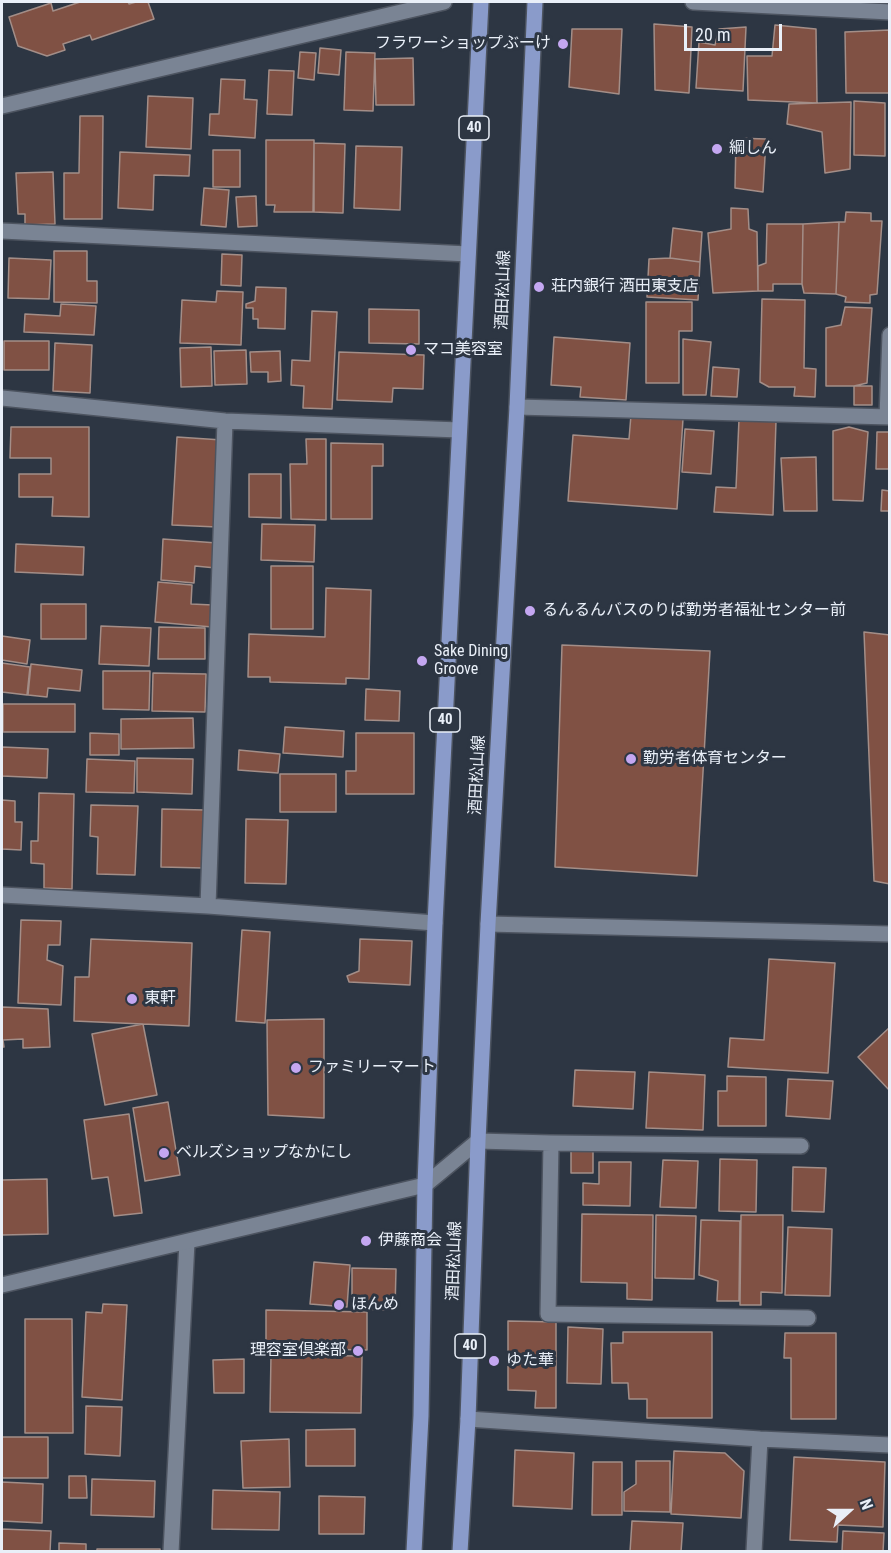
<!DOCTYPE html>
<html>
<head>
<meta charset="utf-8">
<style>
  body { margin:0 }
  #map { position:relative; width:891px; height:1553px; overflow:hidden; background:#2d3643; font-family:"Roboto Condensed",sans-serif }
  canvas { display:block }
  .frame { position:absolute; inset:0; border:3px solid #e9eff8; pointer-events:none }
  .north { position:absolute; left:819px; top:1481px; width:60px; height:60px; -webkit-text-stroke:4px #2d3643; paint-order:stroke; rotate:69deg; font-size:16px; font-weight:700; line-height:24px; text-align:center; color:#e9eff8 }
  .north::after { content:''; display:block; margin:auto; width:21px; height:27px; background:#e9eff8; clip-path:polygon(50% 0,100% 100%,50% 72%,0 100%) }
  .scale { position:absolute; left:684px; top:24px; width:98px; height:27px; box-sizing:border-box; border:3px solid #e9eff8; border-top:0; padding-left:8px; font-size:18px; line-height:21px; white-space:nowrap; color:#e9eff8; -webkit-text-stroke:4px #2d3643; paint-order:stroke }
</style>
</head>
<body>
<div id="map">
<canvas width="891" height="1553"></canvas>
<div class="frame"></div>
<div class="north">N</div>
<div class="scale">20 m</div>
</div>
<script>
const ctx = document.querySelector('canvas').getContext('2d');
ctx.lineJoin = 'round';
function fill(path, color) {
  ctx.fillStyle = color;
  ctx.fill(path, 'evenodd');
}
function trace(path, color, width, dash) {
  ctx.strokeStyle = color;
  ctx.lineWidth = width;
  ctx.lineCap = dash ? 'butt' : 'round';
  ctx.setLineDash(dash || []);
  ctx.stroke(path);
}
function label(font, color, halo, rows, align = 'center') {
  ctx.font = font + ' "Roboto Condensed","Noto Sans JP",sans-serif';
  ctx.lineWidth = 6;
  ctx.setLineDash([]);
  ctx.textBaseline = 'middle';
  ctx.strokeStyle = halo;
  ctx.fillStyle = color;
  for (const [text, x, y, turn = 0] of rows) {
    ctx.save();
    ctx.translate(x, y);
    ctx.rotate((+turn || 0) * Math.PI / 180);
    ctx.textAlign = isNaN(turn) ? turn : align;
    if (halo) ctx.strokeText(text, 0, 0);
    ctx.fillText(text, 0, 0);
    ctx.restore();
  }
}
const building = new Path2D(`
  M80,2h48l1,2 7,-2h12l6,17 -62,21 -2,-5 -27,9 2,6 -18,6 -29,-10 -9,-29 42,-14 2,8z
  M654,24l38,3 -3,66 -34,-3z
  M775,25l41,4 1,74 -69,-3 -1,-44h25z
  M746,27l-3,64 -47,-3 3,-46 16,3 4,-16z
  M572,29h50l-3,65 -50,-7z
  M890,30v63h-44l-1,-61z
  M320,48l21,2 -2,25 -21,-2z
  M300,52l16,1 -2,27 -16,-2z
  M346,52l29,1 -2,58 -29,-1z
  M413,58l1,47h-38l-1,-46z
  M269,70l25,1 -2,44 -25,-1z
  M221,79l24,1 -1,19 13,1 -2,38 -46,-3 1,-21h9z
  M148,96l45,2 -2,51 -45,-2z
  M854,101l31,2v53l-31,-1z
  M851,102l-1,67 -25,4 -3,-41 -35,-8 2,-20z
  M80,116h23l-1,103h-38v-46h15z
  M736,138l30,1 -3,53 -28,-4z
  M266,140h48v72h-40l1,-7h-9z
  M314,143l31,1 -2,69 -30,-1z
  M356,146l46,1 -2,63 -46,-2z
  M213,150h27v37h-27z
  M120,152l70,3 -1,21 -35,-1 -1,35 -35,-2z
  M53,172l2,52 -30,1v-11h-7l-2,-41z
  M204,188l25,2 -3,37 -25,-2z
  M256,196l1,30 -19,1 -2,-30z
  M731,208l17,1 1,20 8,3 1,59 -45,2 -5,-60 23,-4z
  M846,212l25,1v8h11l-5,73 -7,1v8l-25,-1 1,-5 -10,-3 3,-72h6z
  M839,222l-3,72 -32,-1 -2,-9 1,-60z
  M767,224h36l-1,60h-29v7h-15v-25l8,-3z
  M673,228l29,4 -2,30 -30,-4z
  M54,251h33v30h10v22l-43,-1z
  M222,254l20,1 -1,31 -20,-1z
  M9,258l42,2 -2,39 -41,-1z
  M670,258l30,4 -2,38 -51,-3 2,-38z
  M256,287l30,1 -1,41 -27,-1v-9h-5v-11h-7v-4l9,-3z
  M217,291l26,1 -2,53 -61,-2 2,-43 34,2z
  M762,299l43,1 -1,68 12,1 -1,28 -21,-1 1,-9h-26l-9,-5z
  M646,302h46v29h-13v52h-33z
  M61,304l35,2 -2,29 -70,-3 1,-18 35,2z
  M845,307l27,1 -5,75 -13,3h-28v-58l15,-3z
  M369,309l50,1v34l-50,-1z
  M312,311l25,1 -5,97 -29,-1 1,-22 -13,-1 1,-25 18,1z
  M554,337l76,6 -4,57 -46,-3 1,-10 -30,-2z
  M683,339l28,3 -5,53h-23z
  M4,341h45v29h-45z
  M55,343l37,2 -2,48 -37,-2z
  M211,347l1,39 -31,1 -1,-39z
  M246,350l1,34 -32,1 -1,-34z
  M280,351l1,30 -13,1v-10h-17l-1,-20z
  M339,352l85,3 -1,34 -30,-1 -1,14 -55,-2z
  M713,367l26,2 -2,28 -26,-1z
  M854,386h18v19h-18z
  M631,415l52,4 -6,90 -109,-8 5,-66 56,4z
  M739,419l37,2 -3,94 -59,-3 2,-25 20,1z
  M11,427h78v90l-37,-1 1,-19h-34v-23h32v-16h-41z
  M849,427l19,5 -5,69 -30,-1v-69z
  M685,429l29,2 -3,43 -29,-2z
  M877,432h13v37h-14z
  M177,437l45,3 -5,87 -45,-2z
  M306,439h20v81l-35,-1 -1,-55h17z
  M331,443l52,1v22h-11v53h-41z
  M816,457l1,54h-33l-3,-53z
  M249,474h32v44l-32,-1z
  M882,490l8,1v20h-9z
  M262,524l53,1 -1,37 -53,-2z
  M163,539l54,4 -1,25 -21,-2 -1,17 -33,-3z
  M16,544l68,3 -1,28 -68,-3z
  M271,566h42v63h-42z
  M158,582l34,3 -1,19 22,1 -1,22 -57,-5z
  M326,588l45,2 -2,89 -23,-1v6l-76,-2v-5h-22l1,-43 76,3z
  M41,604h45v35h-45z
  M101,626l50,2 -2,38 -50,-2z
  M159,627l46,1v31h-47z
  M864,632l26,3v249l-16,-3z
  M2,636l28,4 -3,24 -25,-4z
  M562,645l148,6 -13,225 -142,-9z
  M2,663l28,4 -3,28 -25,-3z
  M31,664l51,6 -2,21 -32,-3 -1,9 -19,-2z
  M103,671h47l-1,39 -46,-1z
  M153,673l53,1 -1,38 -53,-1z
  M366,689l34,2 -1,30 -34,-1z
  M3,704h72v28h-72z
  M193,718l1,30 -73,1v-30z
  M285,727l59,4 -1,26 -60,-4z
  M90,733l29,1v21h-29z
  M356,733h58v61h-68v-23h10z
  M2,747l46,2 -1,29 -45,-2z
  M239,750l41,4 -2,19 -40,-3z
  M137,758l56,1 -1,35 -55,-2z
  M87,759l48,2 -1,32 -48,-1z
  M280,774h56v38h-56z
  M39,793l35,1 -2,95 -28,-1v-24l-13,-1v-22h7z
  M2,800l13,1v21h7l-1,28 -19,-1z
  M91,805l47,1 -3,69 -38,-1 1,-37 -8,-1z
  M162,809l43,1 -1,58 -43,-1z
  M246,819l42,1 -2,64 -41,-1z
  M21,920l40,1 -1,24h-12l-1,15 16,6 -2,39 -43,-2z
  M242,930l28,2 -5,91 -29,-2z
  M91,939l101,4 -3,83 -115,-5 1,-44h14z
  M360,939l52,2 -2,44 -61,-3 -2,-6 12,-5z
  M769,959l66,4 -7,110 -100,-6 2,-29 34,2z
  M2,1007l46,2 2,38 -27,1v-9l-20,1 1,7h-2z
  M324,1019v99l-56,-3 -1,-95z
  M143,1024l14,71 -52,10 -13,-71z
  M890,1027v64l-32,-34z
  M575,1070l60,2 -2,37 -60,-3z
  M649,1072l56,3 -2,55 -57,-2z
  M727,1076l39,1v49h-48v-35h9z
  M788,1079l45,2 -3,38 -44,-3z
  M168,1102l12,73 -35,6 -12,-73z
  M129,1114l13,99 -28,3 -6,-39 -16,2 -8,-59z
  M571,1148h22v25h-22z
  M720,1159l37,1 -1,52 -37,-1z
  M663,1160l35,1 -2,47 -36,-1z
  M599,1162h32l-1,44 -47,-1v-22l16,1z
  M793,1167l33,1 -2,44 -32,-1z
  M47,1179l1,55 -46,1v-55z
  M582,1214l71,1 -1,85 -25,-1v-16l-46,-1z
  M656,1215l40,1 -2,63 -39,-1z
  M741,1215h42l-1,78 -21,-1v13h-21z
  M701,1220l39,1 -1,80h-22l1,-20 -19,-6z
  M788,1227l44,2 -2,67 -45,-1z
  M314,1262l36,3 -3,42 -37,-3z
  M352,1268l44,1 -1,41 -43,-1z
  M103,1304l24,1 -5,95 -40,-3 4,-85 16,1z
  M266,1310l101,2v38l-101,-2z
  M25,1319h47l1,114h-48z
  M508,1321l48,1v86h-21l1,-17 -28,-1z
  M568,1327l35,2 -2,55 -34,-1z
  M623,1332h89v86h-65v-19h-18l-1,-16h-16l-1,-40h12z
  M785,1333h51v86h-45v-61h-7z
  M271,1355l91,1 -1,57 -91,-1z
  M244,1359v34h-30l-1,-33z
  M86,1406l36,1 -2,49 -35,-2z
  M355,1429v37h-49v-36z
  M2,1437h46v41h-46z
  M289,1439l1,48 -47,1 -2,-47z
  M515,1450l59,3 -2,56 -59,-3z
  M674,1451l51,2 19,18 -3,47 -70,-4z
  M794,1457l91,5 -2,65 -45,-2 -1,17 -47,-2z
  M636,1461h34v51l-46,-1v-19l12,-8z
  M593,1462h29v53h-30z
  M69,1476h17l1,22h-18z
  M92,1479l63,2 -1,36 -63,-2z
  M2,1482l41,2 -1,39 -40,-2z
  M213,1490l67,2 -1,38 -67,-1z
  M319,1496l46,1 -1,37h-45z
  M632,1521l51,2 -2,29h-51z
  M2,1529l49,2 -1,21h-48z
  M843,1531l41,2 -1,19h-41z
  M59,1543l27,1v8h-27z
  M97,1549h63v3h-63z`);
fill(building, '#805144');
trace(building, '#a38e88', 1.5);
const minor = new Path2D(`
  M2,231l466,23
  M2,398l223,23 234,9
  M517,407l373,10
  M887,417l3,-82
  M2,895l206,11 227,17
  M208,906l17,-485
  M488,924l402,10
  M478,1141l73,2 250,3
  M551,1143l-3,171 260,4
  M468,1419l292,20 130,6
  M171,1552l16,-310
  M754,1552l6,-113`);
const tertiary = new Path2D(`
  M693,2l197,10
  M2,106l442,-104
  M2,1285l423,-100 53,-44`);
const primary = new Path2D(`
  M414,1552l7,-136 4,-231 10,-262 46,-921
  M460,1552l8,-133 10,-278 10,-217 29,-517 18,-405`);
trace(minor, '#4d5460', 18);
trace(tertiary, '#4d5460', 18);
trace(primary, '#4d5460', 18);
trace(minor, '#7a8494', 15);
trace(tertiary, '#7a8494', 15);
trace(primary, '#8a9bca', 15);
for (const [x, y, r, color] of [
  [563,44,6,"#c4a7f1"],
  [717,149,6,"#c4a7f1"],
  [539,287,6,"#c4a7f1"],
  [411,350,6,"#c4a7f1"],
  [530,611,6,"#c4a7f1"],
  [422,661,6,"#c4a7f1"],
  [631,759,6,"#c4a7f1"],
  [132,999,6,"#c4a7f1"],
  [296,1068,6,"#c4a7f1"],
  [164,1153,6,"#c4a7f1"],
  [366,1241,6,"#c4a7f1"],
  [339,1305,6,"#c4a7f1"],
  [358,1351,6,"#c4a7f1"],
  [494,1361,6,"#c4a7f1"]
]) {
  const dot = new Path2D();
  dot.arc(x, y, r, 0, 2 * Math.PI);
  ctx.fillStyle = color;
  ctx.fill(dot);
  trace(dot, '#2d3643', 2);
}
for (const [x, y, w] of [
  [474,128,30],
  [445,720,30],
  [470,1346,30]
]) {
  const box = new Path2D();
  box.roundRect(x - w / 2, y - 12, w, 24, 4.5);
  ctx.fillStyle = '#2d3643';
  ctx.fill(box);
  trace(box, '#e9eff8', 1.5);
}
label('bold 15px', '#e9eff8', null, [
  ["40",474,128],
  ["40",445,720],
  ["40",470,1346]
]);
label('16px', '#e9eff8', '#2d3643', [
  ["フラワーショップぶーけ",551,44,"right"],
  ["綱しん",729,149],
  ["荘内銀行 酒田東支店",551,287],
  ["マコ美容室",423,350],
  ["るんるんバスのりば勤労者福祉センター前",542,611],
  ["Sake Dining",434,652],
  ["Groove",434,670],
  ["勤労者体育センター",643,759],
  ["東軒",144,999],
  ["ファミリーマート",308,1068],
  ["ベルズショップなかにし",176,1153],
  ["伊藤商会",378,1241],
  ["ほんめ",351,1305],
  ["理容室倶楽部",346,1351,"right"],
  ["ゆた華",506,1361]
], 'left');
label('16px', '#e9eff8', '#2d3643', [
  ["酒田松山線",504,290,-88],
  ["酒田松山線",478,775,-87],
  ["酒田松山線",455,1261,-88]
]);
</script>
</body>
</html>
